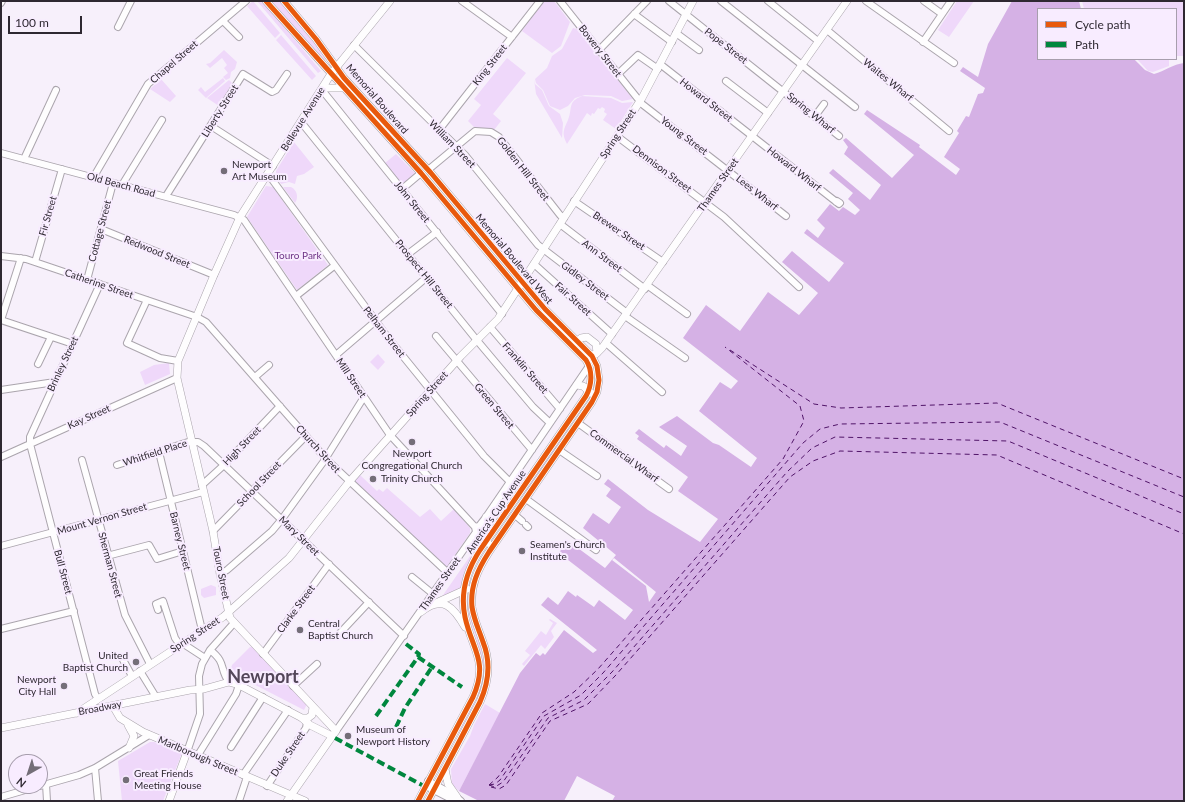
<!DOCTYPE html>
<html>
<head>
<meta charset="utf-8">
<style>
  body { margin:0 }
  #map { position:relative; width:1185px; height:802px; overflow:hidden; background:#f7f0fb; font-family:Lato,sans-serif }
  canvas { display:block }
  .frame { position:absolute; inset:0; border:2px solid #2e2831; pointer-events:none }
  .legend { position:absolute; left:1037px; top:8px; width:140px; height:52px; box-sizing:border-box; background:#f8ecff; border:1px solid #a79ead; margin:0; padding:5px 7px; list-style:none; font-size:12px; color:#2e2831 }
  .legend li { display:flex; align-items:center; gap:8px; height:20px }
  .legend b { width:20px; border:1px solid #a79ead }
  .north { position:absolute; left:8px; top:754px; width:40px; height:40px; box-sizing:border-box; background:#f8ecff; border:1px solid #a79ead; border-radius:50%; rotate:219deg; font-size:11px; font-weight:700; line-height:16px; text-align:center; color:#2e2831 }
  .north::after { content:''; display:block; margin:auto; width:14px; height:18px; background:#746e78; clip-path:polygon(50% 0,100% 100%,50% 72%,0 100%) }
  .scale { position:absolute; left:8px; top:16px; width:74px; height:18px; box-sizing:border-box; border:2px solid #2e2831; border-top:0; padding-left:5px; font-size:12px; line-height:14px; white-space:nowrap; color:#2e2831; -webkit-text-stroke:3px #f8ecff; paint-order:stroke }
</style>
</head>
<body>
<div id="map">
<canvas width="1185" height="802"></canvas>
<div class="frame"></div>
<ul class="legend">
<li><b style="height:5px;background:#e8590c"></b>Cycle path</li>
<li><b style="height:5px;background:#00873e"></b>Path</li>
</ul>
<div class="north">N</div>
<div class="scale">100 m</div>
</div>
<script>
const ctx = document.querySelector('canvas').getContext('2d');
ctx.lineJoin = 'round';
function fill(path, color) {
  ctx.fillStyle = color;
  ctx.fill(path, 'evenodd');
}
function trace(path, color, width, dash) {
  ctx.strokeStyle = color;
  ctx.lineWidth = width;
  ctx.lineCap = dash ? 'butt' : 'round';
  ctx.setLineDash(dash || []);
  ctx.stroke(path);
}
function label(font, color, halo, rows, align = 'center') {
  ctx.font = font + ' Lato,sans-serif';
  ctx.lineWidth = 4;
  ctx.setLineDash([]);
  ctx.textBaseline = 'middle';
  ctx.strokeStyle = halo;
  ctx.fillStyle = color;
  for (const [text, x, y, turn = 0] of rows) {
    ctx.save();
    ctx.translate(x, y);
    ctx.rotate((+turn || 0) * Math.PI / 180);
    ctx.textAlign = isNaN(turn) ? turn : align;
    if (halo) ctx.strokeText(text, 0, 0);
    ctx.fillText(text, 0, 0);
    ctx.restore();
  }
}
fill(new Path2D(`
  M253,1l27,32 -5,5 -28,-32z
  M257,1h5l59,70 -3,2z
  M271,1h10l46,57 -3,3z
  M544,1h10l16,21 -9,24 -9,7 -30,-22z
  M957,1h17l-25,36 -11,-7z
  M1082,1h99l3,2v53h-8v-47h-92z
  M573,28l4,1 56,70 -11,2 -11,-5 -26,-1 -10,3 -7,8 -8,4 -10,-4 -7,-16 -7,-7 -1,-4 12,-11 5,-12 10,-7z
  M281,35l35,41 -4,4 -36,-40z
  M224,50l13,12 -2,7 -4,3 -1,6 -4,2 -3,-3 5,-4 -4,-5 3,-3 -5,-7 -12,10 -4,-4 4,-1z
  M507,58l19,15 -33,41 8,7 -7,9 -18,-1 -8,-8 13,-16 -7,-6z
  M1137,59h32v7l-16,6 -5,-1z
  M223,78l2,3 -19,17 -8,-8 3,-3 4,5z
  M161,79l15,17 -6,6 -20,-13z
  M534,79l1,5 7,6 7,16 11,8 3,9 -1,15 -26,-44z
  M229,80l4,4 -14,22 -12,-8z
  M582,96l29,2 11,5 11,-1 -17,27 -13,-9 4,-6 -3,-2 1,-3 -3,-2 -2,2 -2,-1 -4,6 -2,-1 -1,3 -4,-3 -20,31c-6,-11 -3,-15 1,-24 5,-12 -1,-18 14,-24z
  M294,142l20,25 -10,7 -7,2 -2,8 -6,-2 -8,2 -5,-8v-5z
  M396,154l20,20 -13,11 -18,-22z
  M266,186l7,1 55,78 -31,25 -50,-73z
  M283,187h8c6,3 8,10 4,16z
  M378,354l7,8 -7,8 -8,-8z
  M169,363l1,11 -25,11 -5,-13 14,-7z
  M570,425l-4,12 -42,59 -2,-1z
  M360,475l17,16 2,-2 4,3 4,-4 33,29 10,-8 11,12 13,-12 16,19v5l-24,35 -93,-85z
  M477,546l1,1 -12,22 -5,21 -20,8z
  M211,585l5,2v8l-12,3 -3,-3v-6z
  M469,595l16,71h-2c-3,-25 -16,-45 -17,-70z
  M550,619l7,4 -6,8 3,6 -9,12 -4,-4 -17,21 -2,-2 8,-9 -5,-4 16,-20 5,4 7,-12 -4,-3z
  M250,647h2l55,57 -3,6 -74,-38 2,-7z
  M486,668l-6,28 -44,83 22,-43 25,-67z
  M485,704l15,9 -41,78 -7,-6 -1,-16 19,-33 4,-11z
  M150,742h4l28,11 -19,48h-41l-4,-40z`), '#efd8fa');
fill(new Path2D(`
  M1012,1h67l2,8h-43v50h96l11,11 9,4c11,-3 19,-10 30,-11v738h-572l3,-5 -38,-20 -13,25h-85l-20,-10 61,-118 16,-20 4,3 3,-3 2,2 19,-25 29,23 4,-3 -56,-45 7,-8 10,8 10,-14 8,6 1,-2 17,12 5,-7 26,20 8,-10 -74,-57 8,-13 38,28 11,-13 -33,-27 10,-15 16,11 12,-17 -15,-11 5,-7 -7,-5 4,-5 40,31 52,32 18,-23 -40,-28 10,-14 -51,-38 2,-3 -4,-3 4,-4 25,19 2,-3 15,11 6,-10 -28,-19 18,-11 36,27 6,2 32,22 6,-9 -58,-47 21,-29 11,7 7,-8 -55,-43 23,-33 34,26 28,-39 31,23 19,-22 -36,-31 10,-11 37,31 15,-19 -40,-30 3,-4 11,9 7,-10 -8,-8 13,-16 9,7 4,-4 12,8 5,-5 -12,-11 5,-6 -24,-20 4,-4 37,31 11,-15 -37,-31 4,-7 -5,-7 3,-2 46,40 22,-23 -50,-41 3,-4 53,35 -1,2 37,28 4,-6 -16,-12 15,-24 -2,-2 9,-15 3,1 9,-23 5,-1 2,-5 -25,-17 3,-4 15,10 10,-33z`), '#d5b1e5');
fill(new Path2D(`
  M614,558l42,34 -7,10 -3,-16 -34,-26z`), '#f7f0fb');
trace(new Path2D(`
  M730,350l84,54 27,4 156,-5 187,76
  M489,785l6,-1 5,-4 44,-64 37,-21 22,-22 200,-230 17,-14 20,-5 160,-2 184,75
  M489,785l6,2 8,-5 45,-64 36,-18 28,-28 175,-200 25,-24 23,-11 173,4 176,73
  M489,785l9,-8 44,-64 32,-21 24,-23 185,-210 21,-38 -4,-15 -75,-59
  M491,787l8,2 7,-4 44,-64 38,-17 27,-28 175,-199 23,-16 27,-10 157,4 187,79`), '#501468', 1, [5, 4]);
const minor = new Path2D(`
  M462,1l50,36
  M560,1l82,103 144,112
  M669,1l170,135
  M721,1l134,106
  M768,1l50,40
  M866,1l88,62
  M924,1l18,13
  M1,3l1,-2
  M634,14l38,28
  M223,21l16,16
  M118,27l13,-26
  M827,30l122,101
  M676,33l23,17
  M923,42l28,-41
  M354,45l111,110 73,90 89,68
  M599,50l48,-49
  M660,64l179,140 1,-1 -3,-2 -1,1
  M618,74l20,-19 20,14
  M726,81l42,32
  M322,90l180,224
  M815,116l9,-12
  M301,122l174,216 58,69 17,16
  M211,126l62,40
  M439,130l101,-129
  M618,137l106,80 75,70
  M1,153l233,62 10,5 146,215 85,92
  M24,159l32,-69
  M428,170l47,-39 16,1 8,5 61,78 4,3
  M268,174l121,165 95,117 26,26
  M93,178l55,-94 98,-83
  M122,185l40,-65
  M402,189l19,-16
  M166,196l77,-122 29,18 4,-2 11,-16
  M574,201l89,61
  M560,224l85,65
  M101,229l113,46
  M408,254l29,-22
  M1,256l25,3 171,58 9,5 121,138 121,113
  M35,262l27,-93
  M534,264l78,70
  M87,280l26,-97
  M647,285l40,29
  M296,296l38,-30
  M147,300l-20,43 33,15 18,3
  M625,316l60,42
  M1,320l72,24
  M1,320l20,-62
  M490,327l70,82
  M436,336l96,114
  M606,343l56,49
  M336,355l91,-78
  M38,364l13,-27
  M255,377l14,-12
  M1,390l54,-8
  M578,423l91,66
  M559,450l38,26
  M159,452l43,178
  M1,457l176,-79
  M82,460l43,155 25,49
  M117,465l71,-23h10l6,4 200,190
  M202,485l22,-20 56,-59
  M526,499l70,51
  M515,515l7,6
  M526,525l2,2
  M475,527l4,-1 7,-9 103,-151
  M213,531l93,-95
  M1,546l202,-54
  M107,556l42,-11 8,14 26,-8
  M220,574l7,-4 45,-39 10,-12 42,-58 40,-64
  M412,577l21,17
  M158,610l-2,-6 7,-3 12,37 5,7
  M1,629l73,-18
  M340,633l29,-31
  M182,643l23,15
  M210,650c17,13 9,19 19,32
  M263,654l66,-90
  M122,658l10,18
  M140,671l16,26
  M293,686l24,-22
  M98,699l-3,-5 -65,-250v-7l70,-153
  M336,731l126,-179 14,-20 -1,-5
  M231,747l32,-50
  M187,752l13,-38 -1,-38 3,-12 8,-14 24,-27
  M198,755l38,-61 3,-9
  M95,768l3,33
  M243,775l45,-65
  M428,781l26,14 7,6
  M46,784l1,17
  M40,786l39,-11 16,-7 54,-33
  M267,786l39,-58 1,-6
  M426,786l29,15
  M1,797l38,-11
  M239,801l8,-24`);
const major = new Path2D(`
  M266,1l155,172 115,137 50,50c7,11 6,25 0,36l-106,154c-13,20 -20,43 -15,67 7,33 24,44 8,80l-55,104
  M284,1l32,38 28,39 87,95 114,136 47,47 5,10 2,14 -2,12 -5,10 -103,150c-11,17 -19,34 -17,55 2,13 7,23 11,35 8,20 6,40 -3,60l-52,99
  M323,88h21
  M574,345l7,-7 6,-1 9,7 1,9
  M588,356l8,-2 6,-6 245,-347
  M577,385l6,1 8,7
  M486,517l-3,17 5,9
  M436,603l31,-14
  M421,612c22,-18 33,-4 44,15
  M113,706l7,12 23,14 162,69
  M77,713l146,-96 66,-59 60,-76 112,-126 37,-37 144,-221 51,-97
  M302,718h6l4,-3 1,-8
  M128,725l6,11 -5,12
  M1,728l189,-38 14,-1 25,-7 10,3 63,33 8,7 22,11
  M445,769l3,15 9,13
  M169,801l18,-49
  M287,801l49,-70 -106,-113 -10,-44 -7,-43 -36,-153 1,-17 36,-86 26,-58 91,-143 59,-73`);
trace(minor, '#aba5ad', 8);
trace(major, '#aba5ad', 8);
trace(minor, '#fefdfe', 6);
trace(major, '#fefdfe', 7);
trace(new Path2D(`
  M406,644l13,10 -1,3
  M418,657l44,30
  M376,716l42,-59
  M396,727l9,-19 27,-41
  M335,738l87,47`), '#00873e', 4, [8, 4]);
trace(new Path2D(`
  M266,1l155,172 115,137 50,50c7,11 6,25 0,36l-106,154c-13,20 -20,43 -15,67 7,33 24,44 8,80l-55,104
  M284,1l32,38 28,39 87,95 114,136 47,47 5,10 2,14 -2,12 -5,10 -103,150c-11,17 -19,34 -17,55 2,13 7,23 11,35 8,20 6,40 -3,60l-52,99`), '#e8590c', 5);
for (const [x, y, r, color] of [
  [224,171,4,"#746e78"],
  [412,442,4,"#746e78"],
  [373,479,4,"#746e78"],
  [522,551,4,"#746e78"],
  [300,630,4,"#746e78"],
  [136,662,4,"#746e78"],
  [64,686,4,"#746e78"],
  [348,736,4,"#746e78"],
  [126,780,4,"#746e78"]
]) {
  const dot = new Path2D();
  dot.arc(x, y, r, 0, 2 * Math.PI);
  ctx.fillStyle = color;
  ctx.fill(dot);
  trace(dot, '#f8ecff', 1.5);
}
label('10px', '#2e2831', '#f8ecff', [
  ["Pope Street",726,46,38],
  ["Bowery Street",600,51,52],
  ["Chapel Street",174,62,-41],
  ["King Street",490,65,-52],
  ["Waites Wharf",888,80,39],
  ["Memorial Boulevard",377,99,49],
  ["Howard Street",706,100,38],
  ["Liberty Street",220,111,-58],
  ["Spring Wharf",811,113,39],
  ["Bellevue Avenue",303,119,-58],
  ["Spring Street",618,134,-57],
  ["Young Street",684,136,37],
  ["William Street",452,144,46],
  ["Golden Hill Street",523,169,52],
  ["Dennison Street",662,169,37],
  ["Howard Wharf",794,169,38],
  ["Old Beach Road",121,185,15],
  ["Thames Street",718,185,-55],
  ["Lees Wharf",757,193,38],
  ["John Street",412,202,51],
  ["Fir Street",48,216,-74],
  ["Cottage Street",100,231,-75],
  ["Brewer Street",619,231,34],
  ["Redwood Street",157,252,22],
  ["Ann Street",602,256,37],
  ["Memorial Boulevard West",514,259,50],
  ["Prospect Hill Street",424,274,51],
  ["Gidley Street",585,281,37],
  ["Catherine Street",99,284,19],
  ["Fair Street",573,299,42],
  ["Pelham Street",384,332,52],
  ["Brinley Street",63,364,-65],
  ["Franklin Street",525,368,49],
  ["Mill Street",351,378,56],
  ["Spring Street",427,394,-48],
  ["Green Street",494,406,50],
  ["Kay Street",89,417,-24],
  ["High Street",242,446,-46],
  ["Church Street",318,449,48],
  ["Whitfield Place",155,453,-18],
  ["Commercial Wharf",624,456,36],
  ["School Street",259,484,-46],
  ["America's Cup Avenue",496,512,-56],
  ["Mount Vernon Street",102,519,-16],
  ["Mary Street",299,536,44],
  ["Barney Street",180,541,76],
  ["Sherman Street",110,565,75],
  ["Bull Street",63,572,75],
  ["Touro Street",221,573,79],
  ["Thames Street",440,584,-55],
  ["Clarke Street",296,609,-54],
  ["Spring Street",195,635,-33],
  ["Broadway",100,708,-11],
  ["Duke Street",288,754,-56],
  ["Marlborough Street",198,756,23]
]);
label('10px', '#2e2831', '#f8ecff', [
  ["Newport",232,165],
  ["Art Museum",232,177],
  ["Newport",412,454,"center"],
  ["Congregational Church",412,466,"center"],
  ["Trinity Church",381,479],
  ["Seamen's Church",530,545],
  ["Institute",530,557],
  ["Central",308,624],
  ["Baptist Church",308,636],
  ["United",128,656,"right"],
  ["Baptist Church",128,668,"right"],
  ["Newport",56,680,"right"],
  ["City Hall",56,692,"right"],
  ["Museum of",356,730],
  ["Newport History",356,742],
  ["Great Friends",134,774],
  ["Meeting House",134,786]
], 'left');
label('10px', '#6e3486', '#f8ecff', [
  ["Touro Park",298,256]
]);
label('bold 18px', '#534659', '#f8ecff', [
  ["Newport",263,677]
]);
</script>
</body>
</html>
